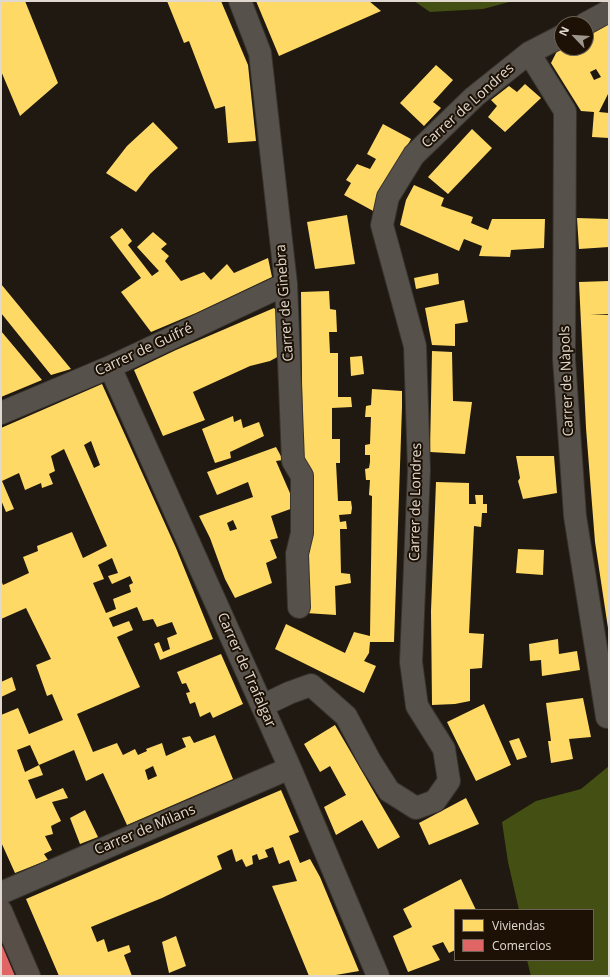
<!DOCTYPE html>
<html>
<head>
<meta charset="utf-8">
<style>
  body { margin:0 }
  #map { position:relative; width:610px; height:977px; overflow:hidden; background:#1f1911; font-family:"Open Sans",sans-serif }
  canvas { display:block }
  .frame { position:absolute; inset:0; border:2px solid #e1d9cf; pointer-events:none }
  .legend { position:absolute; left:454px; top:909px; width:140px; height:52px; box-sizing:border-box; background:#1c1104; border:1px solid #6b6155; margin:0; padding:5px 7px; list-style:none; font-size:12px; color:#e1d9cf }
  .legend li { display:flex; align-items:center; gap:8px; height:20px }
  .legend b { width:20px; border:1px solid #6b6155 }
  .north { position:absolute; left:554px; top:16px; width:40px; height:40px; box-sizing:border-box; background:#1c1104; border:1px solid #6b6155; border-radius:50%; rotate:295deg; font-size:11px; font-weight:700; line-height:16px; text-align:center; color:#e1d9cf }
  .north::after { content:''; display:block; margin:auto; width:14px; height:18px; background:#9d968c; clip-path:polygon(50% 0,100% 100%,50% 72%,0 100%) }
</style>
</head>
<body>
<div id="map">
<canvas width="610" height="977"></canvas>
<div class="frame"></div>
<ul class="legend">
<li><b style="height:11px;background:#ffd966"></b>Viviendas</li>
<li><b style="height:11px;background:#e06666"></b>Comercios</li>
</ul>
<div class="north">N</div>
</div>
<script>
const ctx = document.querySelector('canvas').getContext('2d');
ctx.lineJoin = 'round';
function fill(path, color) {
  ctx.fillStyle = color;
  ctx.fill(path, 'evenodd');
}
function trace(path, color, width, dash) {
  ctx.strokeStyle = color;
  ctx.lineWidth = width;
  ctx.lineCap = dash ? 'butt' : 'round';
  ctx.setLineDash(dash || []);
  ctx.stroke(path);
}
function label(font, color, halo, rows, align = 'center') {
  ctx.font = font + ' "Open Sans",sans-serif';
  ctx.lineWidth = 4;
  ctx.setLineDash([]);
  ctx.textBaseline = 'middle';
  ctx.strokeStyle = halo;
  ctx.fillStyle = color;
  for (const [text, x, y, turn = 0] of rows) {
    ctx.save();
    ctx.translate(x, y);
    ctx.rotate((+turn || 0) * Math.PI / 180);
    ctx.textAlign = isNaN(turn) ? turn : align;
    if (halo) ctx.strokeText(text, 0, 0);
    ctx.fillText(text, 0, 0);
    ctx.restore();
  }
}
fill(new Path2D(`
  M414,1h99l-30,8 -53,3z
  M609,766v210h-78l-4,-16h66v-50h-74l-11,-48 -6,-40 34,-21 45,-12z`), '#445013');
fill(new Path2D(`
  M1,1h24l33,82 -38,33 -19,-45z
  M167,1h54l27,64 8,76 -28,2 -3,-37 -10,3 -26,-68 -5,2z
  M256,1h113l12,10 -102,45z
  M609,24v68l-10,20 10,1v25l-17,-1 2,-25 -13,-1 -30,-48 6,-12 7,-3h22v-11zM596,69l5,8 -7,3 -4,-8z
  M436,65l17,15 -20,22 8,6 -17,18 -24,-23z
  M525,84l16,14 -36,34 -17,-15 9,-11 -6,-6 18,-14 8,6z
  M153,122l25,26 -28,26 -14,18 -30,-19 21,-27z
  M383,124l28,15 -17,30 -19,43 -31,-17 7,-12 -5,-3 11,-16 13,5 6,-10 -9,-5z
  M472,129l20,19 -44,46 -20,-17z
  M414,185l30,13 -3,8 32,11 -2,6 17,7 4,-11h53l-1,29 -33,2 -1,7 -31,-1 3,-10 -18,-7 -5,12 -59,-26 6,-25z
  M347,215l8,49 -40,5 -8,-47z
  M577,218l32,1v28l-30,2z
  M122,228l10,13 -4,4 24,31 7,-5 -22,-24 16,-15 14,12 -6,5 8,7 -4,5 16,20 23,-9 7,8 16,-16 7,9 34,-15 4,19 -76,36 -45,19 -30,-40 20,-14 -31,-41z
  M438,273l1,11 -23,5 -2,-11z
  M609,281v33l-19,1h19l-1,313 -13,-86 -9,-114 -7,-146z
  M1,284l70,85 -20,6 -50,-62z
  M329,291l1,18 6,1 1,22h-8l1,21h8v44h13l1,10 -20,1v31h8v24h-4l2,38h13l1,7 -1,6 -12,1 1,7 6,-1 1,8h-7l1,44 9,1 1,9 -16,3 1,29 -30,-2 -1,-61h5l-1,-44 -6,-44 -2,-172z
  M464,300l4,22 -13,2v22l-23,-1 -7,-37z
  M274,308l8,9 -1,38 -11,6 -20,5 -57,26 12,28 -42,16 -29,-66 42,-20z
  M1,331l41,49 -41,17z
  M432,351l20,1 1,49 19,1 -7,52 -35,-2z
  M362,356l2,18 -13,2 -1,-19z
  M102,384l74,164 37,91 -53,21 -6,-16 5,-2 4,10 7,-3 -3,-11 10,-4 -5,-12 -15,5 -4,-8 -10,2 -6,-14 -28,11 4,9 16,-6 4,9 -16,7 23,50 -63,27 16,38 24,-9 6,12 12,-6 3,6 9,-4 -1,-2 16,-6 4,13 20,-9 -4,-9 8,-2 4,7 21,-8 18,44 -106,46 -24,-52 -17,8 -12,-31 -35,15 -9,-20 -13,5 8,22 14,-7 4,10 -15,5 8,19 27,-11 5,10 -16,4 9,19 -10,5 2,8 -8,2 7,14 -8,4 4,6 -33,13 -14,-31v-127l17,-7 11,26 34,-14 -11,-26 -5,2 -11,-31 15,-6 -25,-51 -25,11v-39l2,5 26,-12 -6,-16 15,-6 -1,-5 35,-14 11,26 24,-12 -43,-97 -13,7 4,15 -6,3 4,10 -11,4 -1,-5 -16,7 -6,-17 -17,8 12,28 -8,3 -5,-12v-72zM91,441l9,24 -6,3 -10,-23zM112,558l6,15 -10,3 4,8 18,-8 3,7 -4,2 2,7 -18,7 3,10 -10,4 -13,-30 11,-4 -6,-14zM153,766l4,10 -9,4 -3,-10z
  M372,389l30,2v16l-8,235h-24l-1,11 -5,8 12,5 -12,27 -89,-44 11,-25 59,29 9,-21 16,4 2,-140 -3,-1 1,-15h-4l-1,-11 4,-1 1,-6v-7h-5v-10l5,-1 1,-27h-6l1,-11 5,-1z
  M233,416l1,6 7,-3 2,9 16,-6 5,14 -34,16 1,6 -16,5 -13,-34z
  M276,447l7,13 -7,1 20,46 -25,9 7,22 -8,2 7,18 -11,5 6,20 -37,15 -10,-19 -15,-41 -11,-22 54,-19 -5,-15 -31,13 -10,-23zM233,520l4,9 -7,2 -3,-8z
  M516,456h38l3,37 -34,6 -5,-18 2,-3z
  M436,482l33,1v21h7l-1,-9h8v9h4v9h-5l-1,14 -7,-1 -5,107 15,1 -2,34 -12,1v32l-15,3 -23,1 -1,-94z
  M518,549l26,1 -1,25 -27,-2z
  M558,639l1,15 18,-3 3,19 -38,6 -1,-16 -11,1 -1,-17z
  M221,654l22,50 -30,14 -3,-6 -10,5 -5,-15 -5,2 -4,-11 4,-1 -4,-9 -4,1 -5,-12z
  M12,677l4,13 -15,7v-15z
  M583,698l8,39 -22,2 4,20 -22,4 -3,-22h3l-5,-38z
  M484,704l27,61 -35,16 -29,-59z
  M335,725l65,112 -22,12 -16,-29 -26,15 -12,-28 22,-12 -16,-29 -10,6 -16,-28z
  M519,738l8,19 -10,3 -8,-19z
  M281,790l18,42 -10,4 11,27 10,-4 10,18 39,94 -29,5h-21l-37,-90 25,-5 -8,-21 -10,4 -6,-17 -8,3 3,7 -9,3 -2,-6 -5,2 1,8 -7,3 -4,-8 -6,3 -4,-13 -15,7 5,13 -60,29 -71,29 6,15 7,-3 4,13 21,-7 2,7 -7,3 8,21h-73l-33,-77z
  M466,798l13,26 -50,21 -10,-22z
  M85,810l13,27 -18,7 -10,-26z
  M461,879l15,31h-21v40l-6,3 -6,-11 -11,4 8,14 -32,12 -15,-36 19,-9 -9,-18z
  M176,936l10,30 -17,7 -7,-31z`), '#ffd966');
fill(new Path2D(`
  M1,943l14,33h-14z`), '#e06666');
const minor = new Path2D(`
  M240,1l20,52 26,231 7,177 9,15v57l-5,21 2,53
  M585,24l24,-13
  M529,53l36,58 -1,248 11,157 32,201
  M110,367l180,401 88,208
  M1,413l109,-46 176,-83
  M262,706l27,-13 22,-8 35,31 24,45 19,30 27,17 19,-7 14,-20 -5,-32 -27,-43 -6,-44 8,-192 -4,-124 -33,-121 6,-28 26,-42 60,-58 55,-44 33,-17
  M1,893l289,-125`);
const secondary = new Path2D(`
  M1,911l28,65`);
trace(minor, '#38332d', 24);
trace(secondary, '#38332d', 24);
trace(minor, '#56514b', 22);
trace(secondary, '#585048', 22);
label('14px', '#e1d9cf', '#1c1104', [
  ["Carrer de Londres",468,106,-42],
  ["Carrer de Ginebra",285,303,-94],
  ["Carrer de Guifré",144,350,-25],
  ["Carrer de Nàpols",567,381,-92],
  ["Carrer de Londres",416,502,-89],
  ["Carrer de Trafalgar",246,670,66],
  ["Carrer de Milans",145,830,-23]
]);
</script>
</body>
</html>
